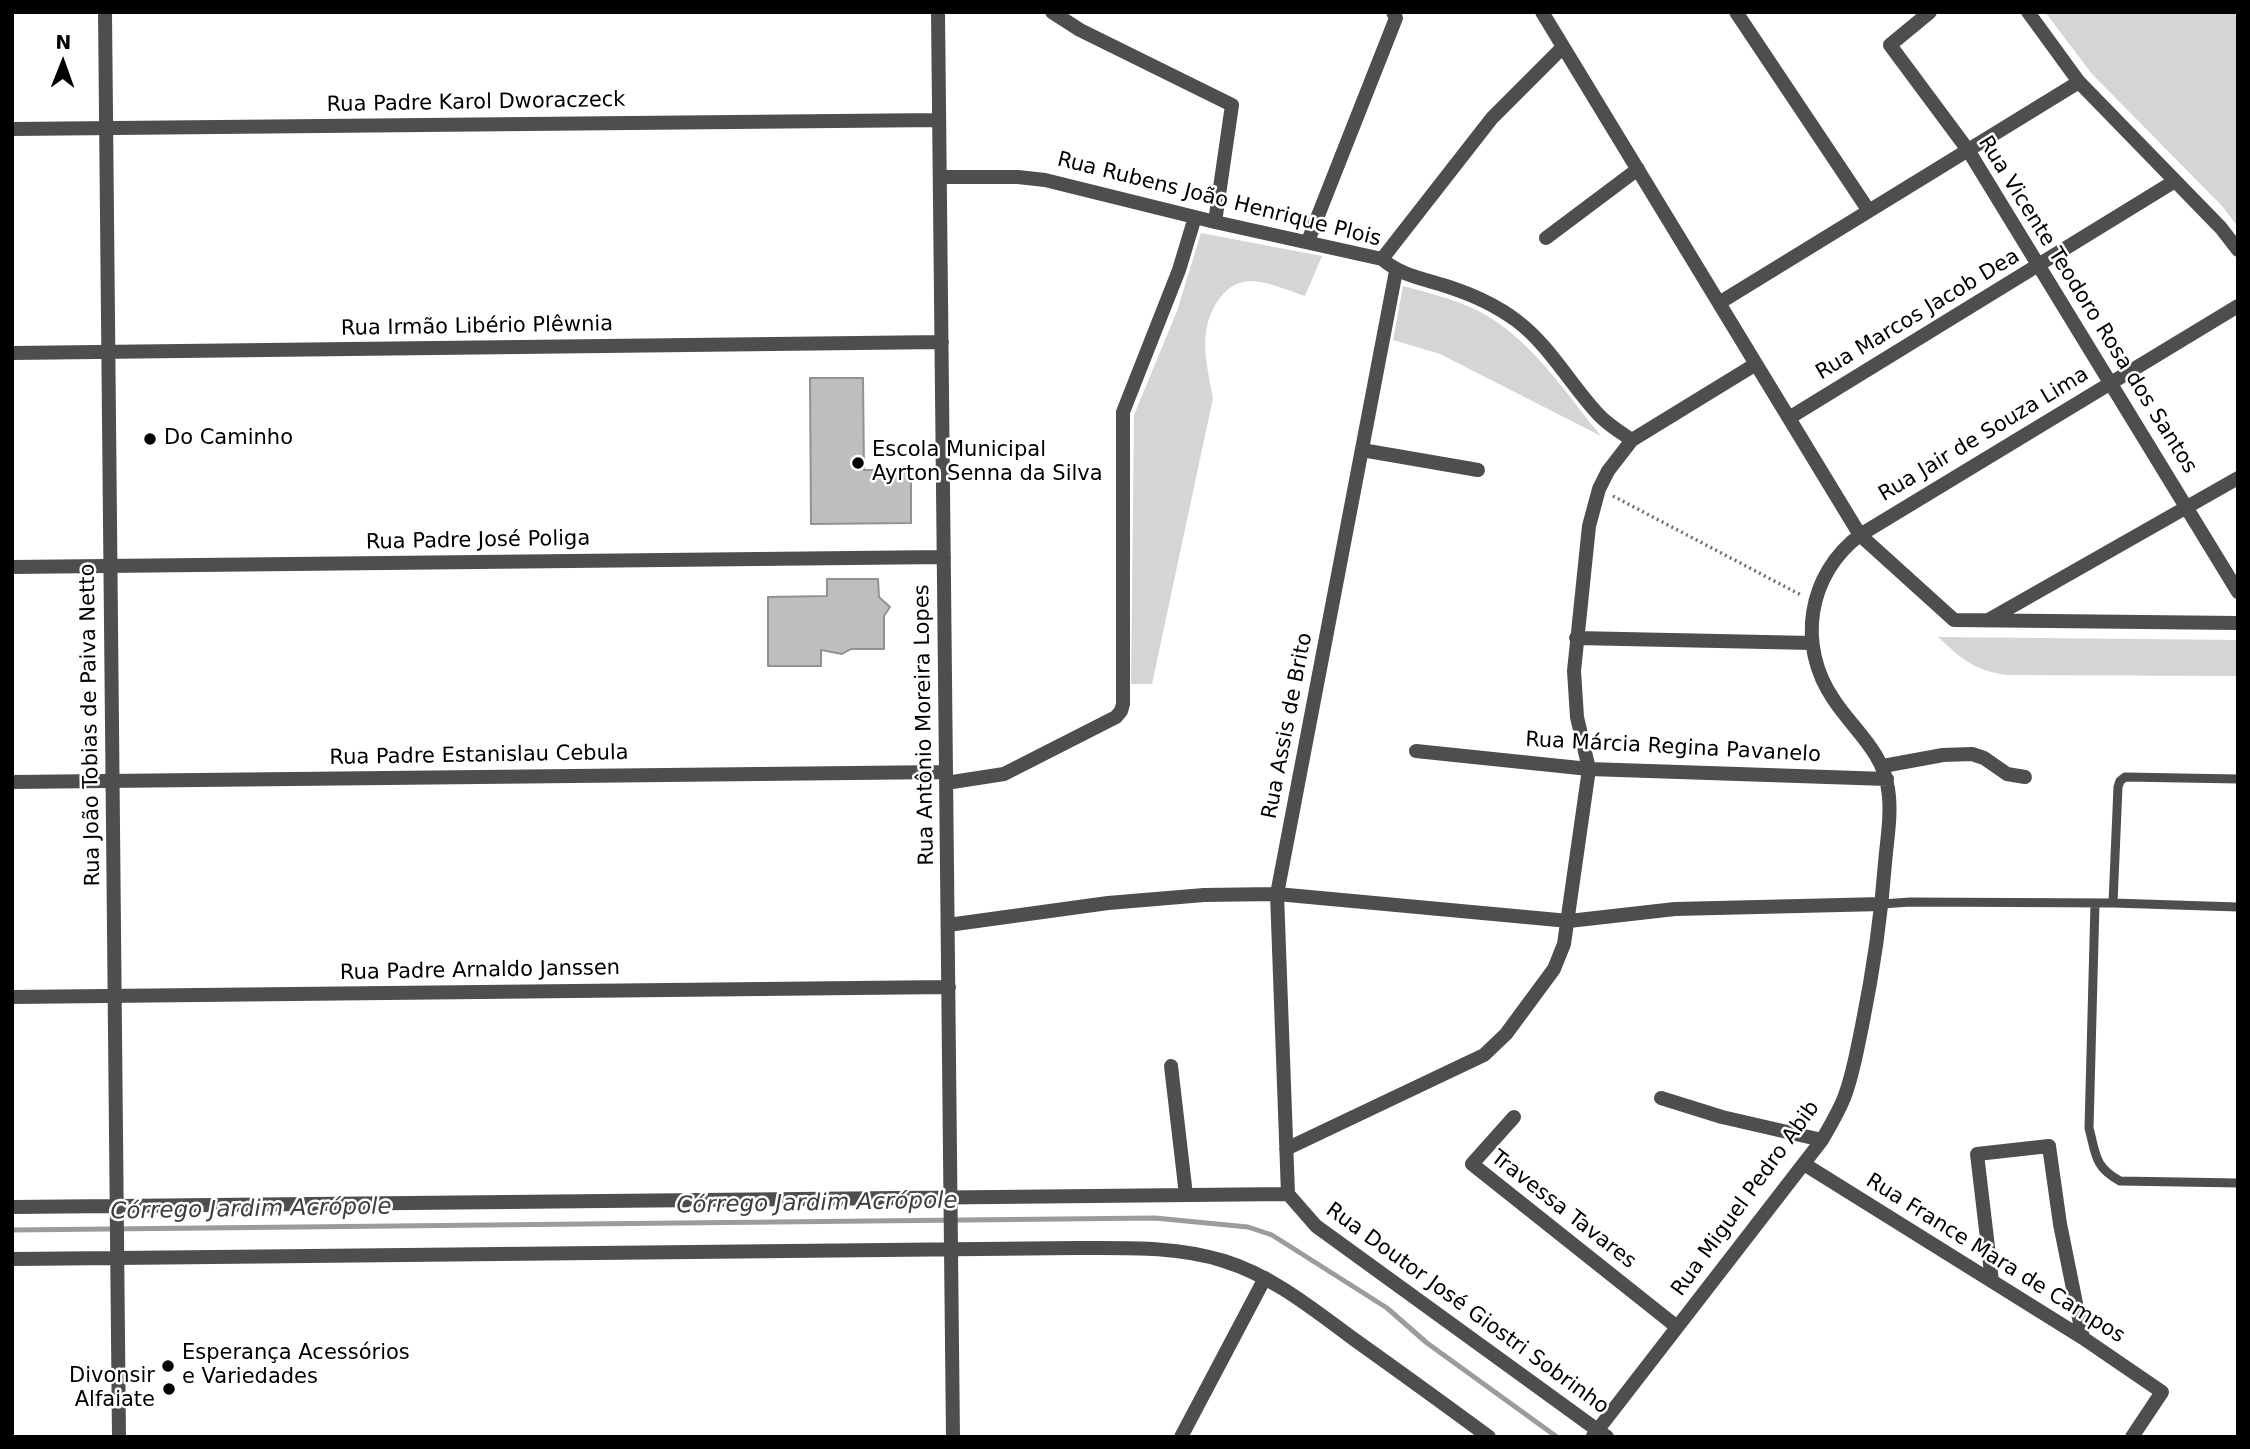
<!DOCTYPE html>
<html>
<head>
<meta charset="utf-8">
<style>
  body { margin:0 }
  #map { position:relative; width:2250px; height:1449px; overflow:hidden; background:#fff; font-family:"DejaVu Sans",sans-serif }
  canvas { display:block }
  .frame { position:absolute; inset:0; border:14px solid #000; pointer-events:none }
  .north { position:absolute; left:28px; top:28px; width:70px; height:70px; -webkit-text-stroke:5px #fff; paint-order:stroke; rotate:1deg; font-size:19px; font-weight:700; line-height:28px; text-align:center; color:#000 }
  .north::after { content:''; display:block; margin:auto; width:24px; height:32px; background:#000; clip-path:polygon(50% 0,100% 100%,50% 72%,0 100%) }
</style>
</head>
<body>
<div id="map">
<canvas width="2250" height="1449"></canvas>
<div class="frame"></div>
<div class="north">N</div>
</div>
<script>
const ctx = document.querySelector('canvas').getContext('2d');
ctx.lineJoin = 'round';
function fill(path, color) {
  ctx.fillStyle = color;
  ctx.fill(path, 'evenodd');
}
function trace(path, color, width, dash) {
  ctx.strokeStyle = color;
  ctx.lineWidth = width;
  ctx.lineCap = dash ? 'butt' : 'round';
  ctx.setLineDash(dash || []);
  ctx.stroke(path);
}
function label(font, color, halo, rows, align = 'center') {
  ctx.font = font + ' "DejaVu Sans",sans-serif';
  ctx.lineWidth = 5;
  ctx.setLineDash([]);
  ctx.textBaseline = 'middle';
  ctx.strokeStyle = halo;
  ctx.fillStyle = color;
  for (const [text, x, y, turn = 0] of rows) {
    ctx.save();
    ctx.translate(x, y);
    ctx.rotate((+turn || 0) * Math.PI / 180);
    ctx.textAlign = isNaN(turn) ? turn : align;
    if (halo) ctx.strokeText(text, 0, 0);
    ctx.fillText(text, 0, 0);
    ctx.restore();
  }
}
fill(new Path2D(`
  M2045,12h193v215l-16,-21 -130,-132z
  M1201,233l121,23 -17,40c-18,-6 -35,-14 -53,-15 -12,0 -21,5 -29,13 -27,32 -17,66 -10,104l-61,286h-21l3,-269 43,-104z
  M1403,286c23,6 46,12 67,21 57,25 93,83 131,129l-161,-82 -47,-14z
  M1938,637l300,3v36l-230,-1c-34,-4 -46,-16 -70,-38z`), '#d5d5d5');
trace(new Path2D(`
  M12,1230l1143,-12 93,9 24,8 115,73 40,35 130,94`), '#9c9c9c', 5);
const building = new Path2D(`
  M810,378h53l1,92h47v53l-100,1z
  M827,579h51l1,18 11,10 -6,9v33h-33l-9,5 -21,-4v16h-53v-69l59,-1z`);
fill(building, '#bebebe');
trace(building, '#929292', 2);
trace(new Path2D(`
  M1613,496l188,99`), '#707070', 3.5, [2, 3.5]);
trace(new Path2D(`
  M2095,903l-6,225c7,26 5,39 31,53l118,2
  M2113,903l5,-116 2,-6 5,-4 113,2
  M1882,904l28,-2 203,1 125,4`), '#4e4e4e', 9);
trace(new Path2D(`
  M938,12l15,1425
  M1052,12l28,18 152,75 -17,117
  M1542,12l318,523 94,85 284,3
  M1736,12l133,199
  M1930,12l-40,33 78,105 270,442
  M2028,12l51,70 142,146 17,22
  M12,129l927,-9
  M940,177h78l27,3 170,42 167,37c20,17 40,19 64,27 25,8 50,19 71,35 33,25 53,63 81,93 10,11 22,18 34,26
  M1546,238l92,-69
  M1308,241l88,-223 -3,-6
  M1382,259l110,-141 71,-71
  M1719,303l360,-221
  M12,353l930,-11
  M1789,418l386,-237
  M1362,450l116,20
  M12,567l932,-10
  M1990,619l248,-141
  M1576,638l236,5
  M1416,751l173,18 298,10
  M1883,766l60,-11 29,-1 12,4 23,16 18,3
  M12,782l934,-10
  M946,783l58,-9 112,-57 5,-6 2,-7v-292l56,-142 16,-53
  M948,925l160,-22 96,-8 73,-1 292,27 106,-12 207,-5
  M12,997l937,-10
  M1171,1066l15,129
  M1661,1098l61,19 100,23
  M1514,1117l-42,47 205,163
  M1286,1149l198,-94 22,-21 48,-65 10,-25 25,-175 -12,-52 -3,-46 15,-145 10,-37 9,-18 24,-31 124,-76
  M1804,1164l279,174 79,54 -30,45
  M1288,1194l-11,-300 119,-623
  M116,1206l1172,-12 28,32 291,211
  M117,1258l959,-10c48,0 101,-2 148,13 49,15 90,49 131,79 45,32 89,64 134,97
  M1992,1281l-15,-127 72,-8 11,78 23,114
  M1593,1436l229,-296c8,-14 16,-27 22,-42 9,-23 13,-48 18,-72 11,-54 19,-108 23,-163 2,-24 7,-50 3,-74 -4,-36 -35,-60 -54,-89 -38,-55 -26,-126 26,-165l378,-229
  M1181,1437l84,-159`), '#4e4e4e', 14);
trace(new Path2D(`
  M105,12l14,1425
  M12,1207l104,-1
  M12,1259l105,-1`), '#4e4e4e', 14);
for (const [x, y, r, color] of [
  [150,439,7,"#000"],
  [858,463,7,"#000"],
  [168,1366,7,"#000"],
  [169,1389,7,"#000"]
]) {
  const dot = new Path2D();
  dot.arc(x, y, r, 0, 2 * Math.PI);
  ctx.fillStyle = color;
  ctx.fill(dot);
  trace(dot, '#fff', 2.5);
}
label('21px', '#000', '#fff', [
  ["Rua Padre Karol Dworaczeck",476,103,-1],
  ["Rua Rubens João Henrique Plois",1219,200,14],
  ["Rua Vicente Teodoro Rosa dos Santos",2087,305,58],
  ["Rua Marcos Jacob Dea",1918,315,-31],
  ["Rua Irmão Libério Plêwnia",477,327,-1],
  ["Rua Jair de Souza Lima",1984,435,-31],
  ["Rua Padre José Poliga",478,541,-1],
  ["Rua João Tobias de Paiva Netto",91,725,-91],
  ["Rua Antônio Moreira Lopes",925,725,-91],
  ["Rua Assis de Brito",1288,726,-79],
  ["Rua Márcia Regina Pavanelo",1673,748,3],
  ["Rua Padre Estanislau Cebula",479,756,-1],
  ["Rua Padre Arnaldo Janssen",480,971,-1],
  ["Rua Miguel Pedro Abib",1746,1199,-54],
  ["Travessa Tavares",1563,1210,38],
  ["Rua France Mara de Campos",1995,1259,32],
  ["Rua Doutor José Giostri Sobrinho",1467,1309,36]
]);
label('21px', '#000', '#fff', [
  ["Do Caminho",164,439],
  ["Escola Municipal",872,451],
  ["Ayrton Senna da Silva",872,475],
  ["Esperança Acessórios",182,1354],
  ["e Variedades",182,1378],
  ["Divonsir",155,1377,"right"],
  ["Alfaiate",155,1401,"right"]
], 'left');
label('italic 23px', '#3d3d3d', '#fff', [
  ["Córrego Jardim Acrópole",817,1204,-1],
  ["Córrego Jardim Acrópole",251,1210,-1]
]);
</script>
</body>
</html>
